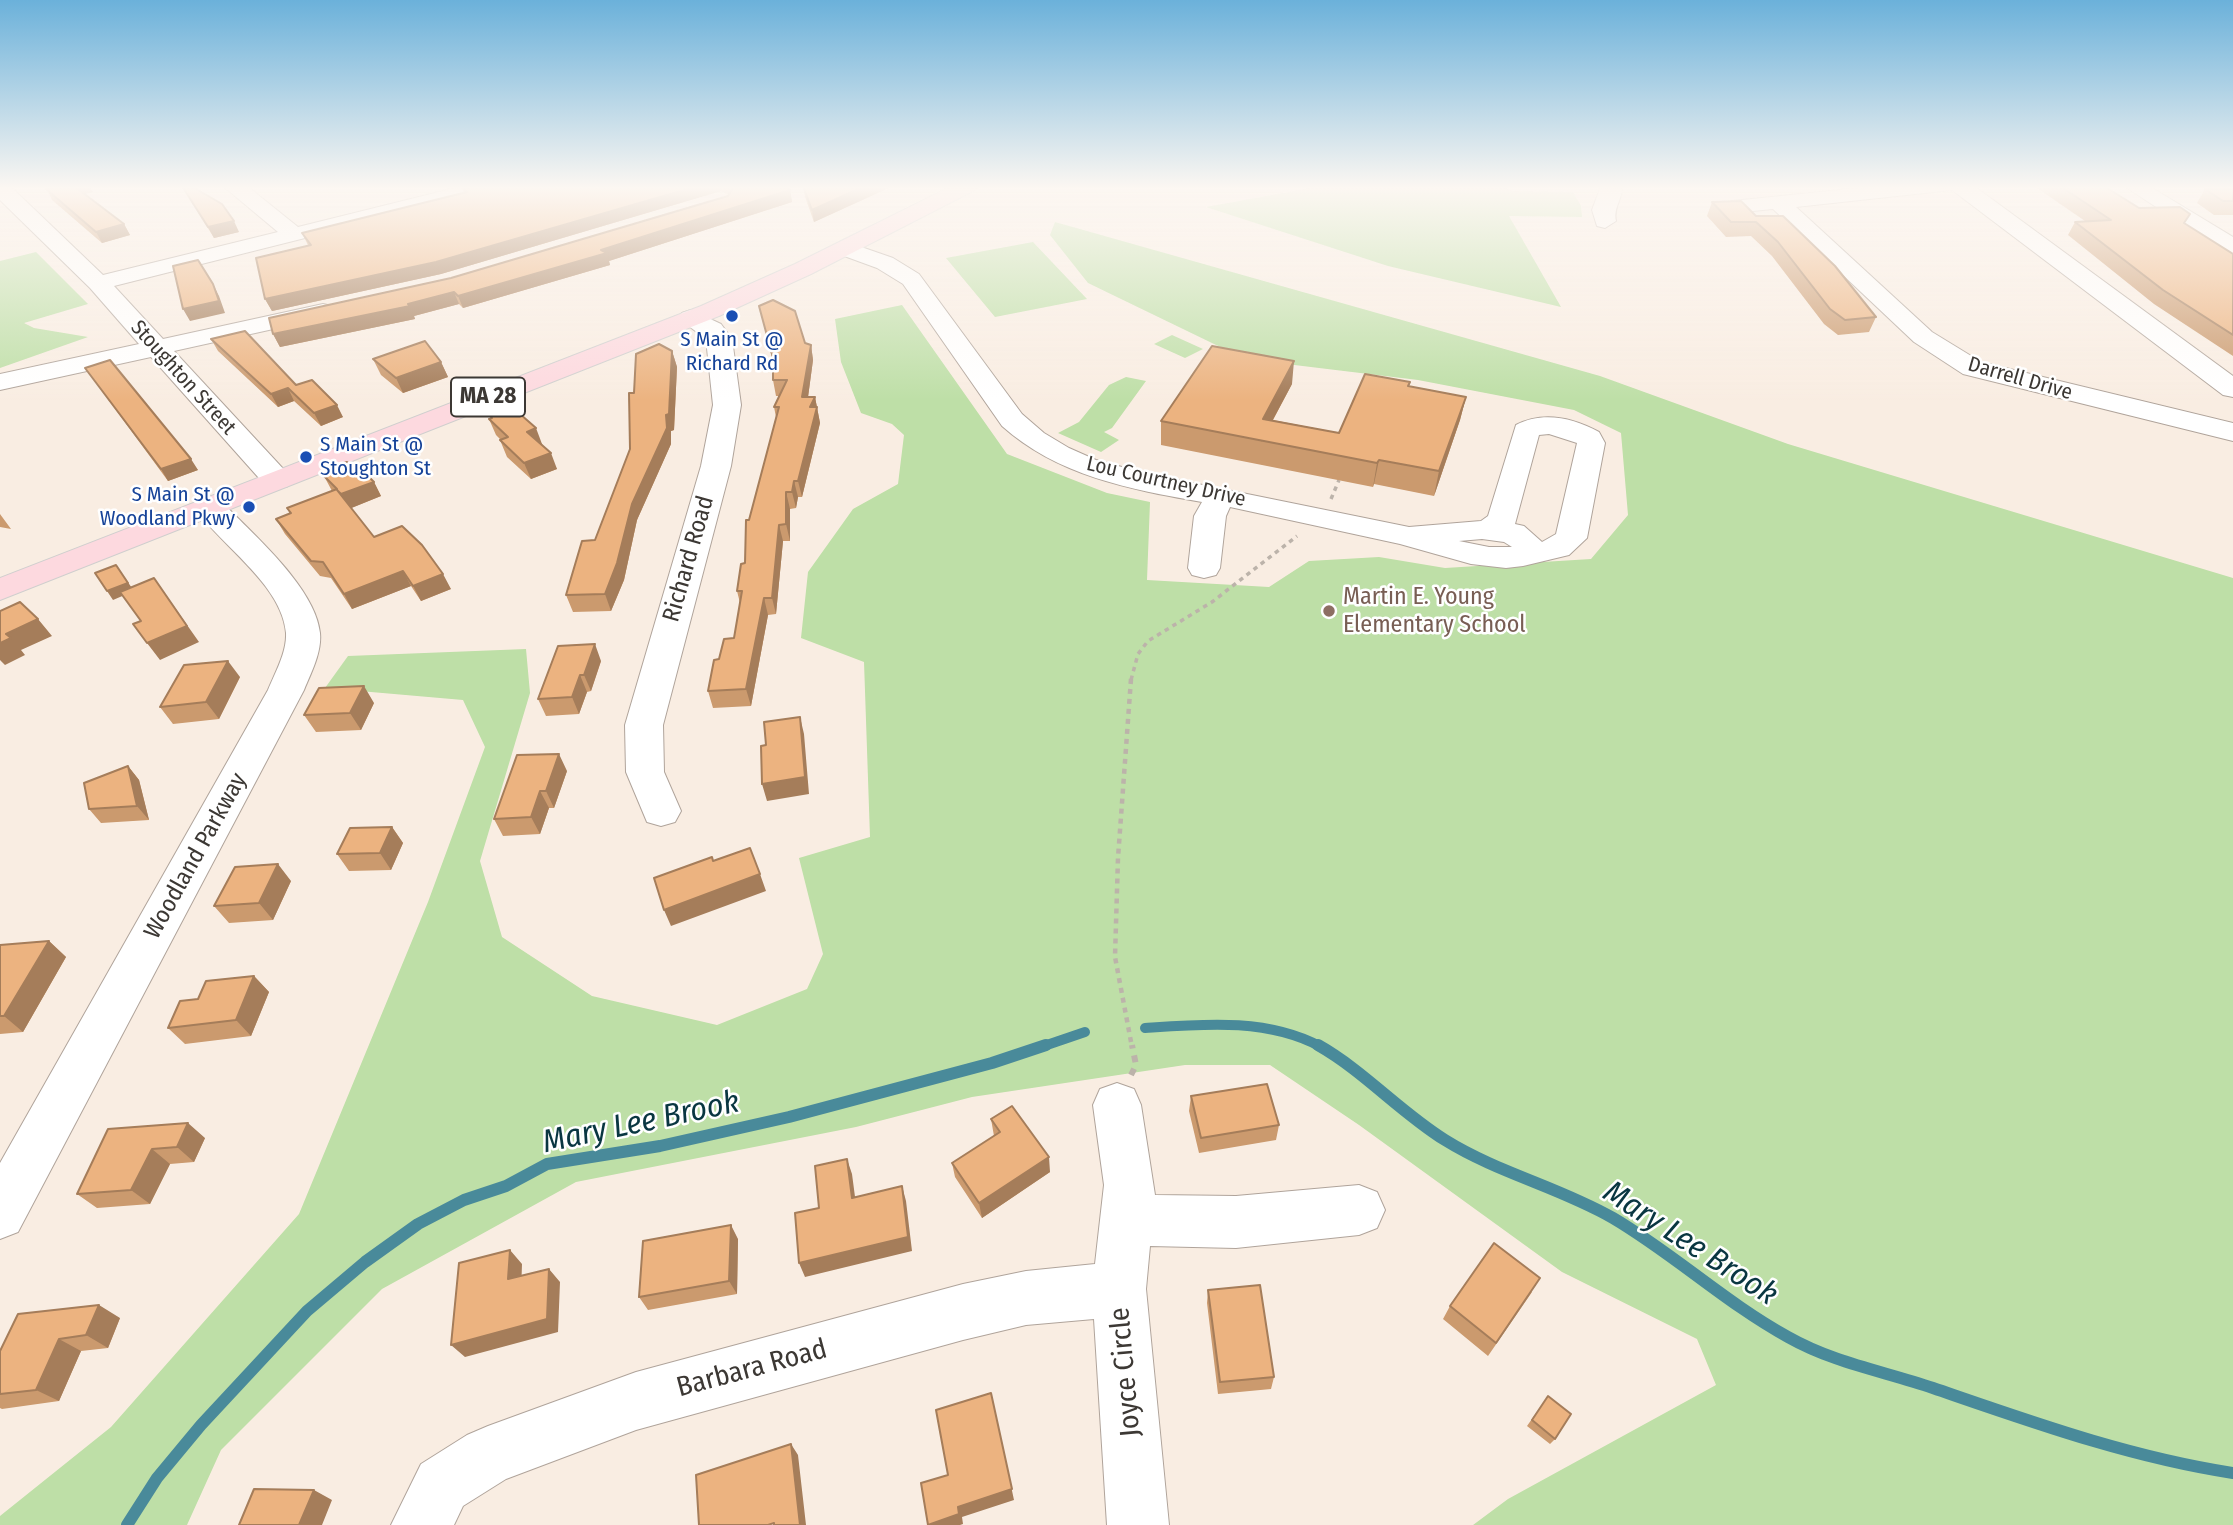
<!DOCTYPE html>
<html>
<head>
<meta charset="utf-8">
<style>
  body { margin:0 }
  canvas { display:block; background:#f9ede2 }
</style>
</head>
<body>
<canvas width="2233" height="1525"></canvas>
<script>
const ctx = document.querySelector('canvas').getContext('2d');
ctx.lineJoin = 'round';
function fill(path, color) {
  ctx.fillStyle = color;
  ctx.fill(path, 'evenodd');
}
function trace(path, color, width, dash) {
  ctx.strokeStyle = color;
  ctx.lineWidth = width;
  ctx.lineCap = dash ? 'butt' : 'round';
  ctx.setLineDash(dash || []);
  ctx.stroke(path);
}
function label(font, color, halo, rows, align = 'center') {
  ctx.font = font + ' "Fira Sans Condensed",sans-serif';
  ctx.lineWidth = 5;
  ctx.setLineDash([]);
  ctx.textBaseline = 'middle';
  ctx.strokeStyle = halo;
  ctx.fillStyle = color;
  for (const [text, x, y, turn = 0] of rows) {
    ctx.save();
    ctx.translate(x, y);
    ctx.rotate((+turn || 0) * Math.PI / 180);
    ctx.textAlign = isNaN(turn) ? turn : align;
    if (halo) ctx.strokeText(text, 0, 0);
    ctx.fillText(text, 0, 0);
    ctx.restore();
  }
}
fill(new Path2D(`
  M1321,186h180l10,5 62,1 8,14 1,11 -73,-1 52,91 -173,-41 -182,-59z
  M1055,222l545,154 188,68 445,134v947h-760l35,-26 208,-114 -19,-46 -135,-67 -203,-147 -89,-60h-85l-213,32 -116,30 -280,55 -194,107 -161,161 -34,75h-187v-9l111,-89 188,-213 129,-312 57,-155 -22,-47 -138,-12 23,-32 178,-7 4,44 -50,168 22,76 90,59 125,29 90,-36 16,-35 -24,-96 71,-21 -6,-175 -63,-24 7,-66 45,-63 45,-25 6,-49 -12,-11 -31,-11 -20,-51 -6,-43 67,-14 105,149 100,39 43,9 -3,78 122,7 40,-26 70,-4 66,11 146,-9 37,-44 -7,-82 -47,-23 -156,-30 -173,-21 -157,-76 -38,-48z
  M1033,242l54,57 -92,18 -49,-59z
  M36,252l52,52 -64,19 10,5 54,9 -88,31v-107z
  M1172,335l31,14 -18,9 -31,-14z
  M1126,377l20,4 -34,47 -8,4 15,8 -18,12 -43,-19 21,-11 30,-37z`), '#bedfa7');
trace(new Path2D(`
  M1145,1028c58,-4 123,-10 176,19
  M1041,1047l44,-15`), '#498a9a', 10);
trace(new Path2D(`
  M1318,1045c46,26 82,67 127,95 53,33 114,47 168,78 61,36 113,85 175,119 46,26 95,34 145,51 99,34 196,69 300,85
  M127,1525l30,-47 44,-53 106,-114 58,-49 53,-38 46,-24 42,-14 41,-22 113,-18 129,-29 203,-54 54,-18`), '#498a9a', 12);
const minor = new Path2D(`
  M0,186h10l93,89 175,-43 -55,-46h24l51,41 165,-41h36l-3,4 -382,96 49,53 160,-35 9,2 3,5 -3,5 -158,35 114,123 4,6 -4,6 -11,3 -11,-3 -115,-129 -151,33v-16l139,-30 -49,-56 -90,-88z
  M1601,186h21c1,13 -9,21 -6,35l-11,7 -8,-2 -5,-16z
  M1879,186h95l259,190v21l-10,-2 -271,-205 -156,17 136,125 49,30 252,61v18l-270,-67 -49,-32 -141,-133 -41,4 -11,-6 11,-6z
  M2124,186h25l84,51v17l-8,-2z
  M844,241l49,17 26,16 103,140 22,19 25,15 27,12 48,13 265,54 72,-6 7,-5 28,-91c27,-14 57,-7 83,7l6,11 -18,95 -18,17 -46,11 -17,2 -35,-4 -71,-20 -170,-37 -4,9 -6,52 -4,7 -12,3 -12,-3 -4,-7 6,-52 8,-14c-73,-13 -144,-26 -200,-76l-99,-142 -26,-16 -41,-15 -3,-5zM1549,434l28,9 -21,91 -14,8 -18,-16 -9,-2 24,-89zM1482,539l22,3 8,5h-23l-30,-6z
  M691,310l30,14 11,15 9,66 -10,61 -68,259 1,47 17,39 -6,11 -14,4 -14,-4 -21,-50 -1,-47 76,-259 12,-61 -7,-66 -28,-21 4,-5z
  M208,497l11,2c31,33 96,87 101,134 2,19 -9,40 -16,57l-286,542 -18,7v-76l268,-473c7,-17 19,-38 18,-57 -4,-49 -67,-89 -93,-127l4,-7z
  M1117,1083l17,6 7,16 14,90 81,1 123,-11 18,7 8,18 -8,18 -18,7 -123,13 -86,-2 -4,43 23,236h-62l-13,-206 -68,6 -63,15 -327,90 -130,49 -43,27 -9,19h-63l30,-61 46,-29 21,-9 148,-54 327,-88 63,-13 69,-7 9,-79 -11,-80 7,-16z`);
const major = new Path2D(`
  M952,186h26l-3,4 -164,84 -92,42 -719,284v-22l701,-272 94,-42z`);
trace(minor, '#b0a49b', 2);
trace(major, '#d0cfce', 2);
trace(new Path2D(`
  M1331,499l8,-19
  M1131,680l7,-26 10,-13 64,-39 85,-66`), '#bcb3aa', 3.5, [4.5, 4.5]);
trace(new Path2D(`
  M1131,679l-13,179 -3,99 17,90`), '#bcb3aa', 4.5, [5, 5]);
trace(new Path2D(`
  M1131,1075l5,-10 -4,-20`), '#bcb3aa', 6, [7, 7]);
fill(minor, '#fff');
fill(major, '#fdd9df');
fill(new Path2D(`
  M42,186h47l4,6 -9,2 40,30 6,11 -28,8 -50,-43 -5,-11z
  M182,186h9l48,46 -25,6z
  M473,186h309l8,4 2,12 -183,59 1,4 -147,43 -4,-4 -45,12 1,3 -135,28 -7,-13 178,-56 278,-83 -8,-4 -280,83 -169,37 -7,-12 43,-54 -6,-12 162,-40 -1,-4z
  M803,186h90l-79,36 -9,-25z
  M2034,186h70l35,22 45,15 49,31v102l-79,-52 -86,-69 7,-13 10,-1z
  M2205,189h28v26h-19l-17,-12z
  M1712,202l44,14 120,101 -7,15 -31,3 -14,-11 -52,-68 -21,-20 -25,1 -19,-21z
  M759,306l46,37 6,2 2,15 -5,37h7l5,26 -18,74h-4l-2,11 -6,1v32h-7l-7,73 -8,1 -17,91 -38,2 -5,-17 11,-32 15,-21 6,-35 -3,-12 8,-28 4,-43 27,-103 -2,-10 6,-11h-4l-3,-16v-19z
  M211,339l85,46 47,32 -22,9 -27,-25 -16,6 -60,-56z
  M672,351l5,16 -3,63 -3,1v13l-34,76 -13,60 -13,31 -38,1 -7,-17 29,-55 35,-91 4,-56z
  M373,359l68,3 7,15 -45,16 -22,-18z
  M85,368l113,102 -30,11z
  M1410,382l-1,5 57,10 -6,23 -26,76 -60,-12 -1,3 -212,-42v-24l131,-37 -19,36 66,13z
  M490,415l52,29 15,25 -26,10 -24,-22 -7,-17h1l-5,-5 -7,-16h2z
  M326,470l48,12 7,14 -30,12 23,29 77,52 -30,12 -10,-15 -59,23 -21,-31 -11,-2 -35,-42 -9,-15 14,-5 -3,-6 45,-17 -8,-15 4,-2z
  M0,514l11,15 -11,-2z
  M601,661l-10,30 -4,1 -8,22 -33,2 -8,-17z
  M240,677l-21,42 -46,5 -13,-17z
  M374,703l-13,27 -45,2 -12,-17z
  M128,766l11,14 10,40 -48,3 -12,-14z
  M567,771l-13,37h-5l-9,26 -37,2 -9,-17z
  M392,827l11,16 -12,27 -42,1 -12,-17z
  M291,881l-18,39 -44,3 -15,-17z
  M49,941l17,16 -43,75 -23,2v-89z
  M254,976l15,16 -18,44 -66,8 -17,-16 30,-29z
  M1191,1096l88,29 -3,15 -77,13 -10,-42z
  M991,1119l59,53 -68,46 -27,-41 -3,-14 42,-27z
  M108,1129l97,9 -11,24 -24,2 -20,40 -53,4 -20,-14z
  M738,1239l-1,55 -89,16 -9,-13z
  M1208,1290l66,87 -3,12 -53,5 -11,-91z
  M1532,1292l-44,64 -45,-37 7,-13z
  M120,1318l-12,30 -27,3 -22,50 -57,8 -2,-1v-57z
  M1548,1396l7,43 -5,5 -23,-18z`), '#cb9a6e');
fill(new Path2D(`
  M74,186h15l4,6 -14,3z
  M698,186h22l1,5 -280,83 -169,37 -7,-12z
  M865,186h28l-79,36 -2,-12z
  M790,190l2,12 -183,59 1,4 -147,43 -5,-12z
  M234,221l5,11 -25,6 -6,-11z
  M124,224l6,11 -28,8 -6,-11z
  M213,284l6,12 6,17 -35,8 -7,-12z
  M454,292l5,12 -45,12 1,3 -135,28 -7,-13 135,-30z
  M811,345l2,15 -7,52 -4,-15z
  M672,351l5,16 -3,63 -3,1v13l-34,76 -13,60 -13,31 -6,-17 27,-90 34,-89z
  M1294,361l-2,23 -31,58 2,-23z
  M441,362l7,15 -45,16 -7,-15z
  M288,388l6,13 -16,6 -7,-13z
  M815,397l5,26 -18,74 -4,-16 12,-74z
  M1466,397l-6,23 -26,76 5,-25z
  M337,405l6,12 -22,9 -7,-13z
  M536,428l6,16 -9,4 -6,-16z
  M551,453l6,16 -26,10 -7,-16z
  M191,459l7,11 -30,11 -7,-12z
  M1379,460l-5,24 -1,3 4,-24z
  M794,481l4,16 -2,11 -4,-16z
  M374,482l7,14 -32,13 -8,-15z
  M786,492l4,17v32l-4,-17z
  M779,525l4,16 -7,73 -4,-16z
  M116,565l18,26 -21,9 -6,-9z
  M403,571l8,15 -59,23 -8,-15z
  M443,574l8,15 -30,12 -8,-15z
  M154,578l45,64 -39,18 -13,-17z
  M764,598l4,17 -17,91 -5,-17z
  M38,619l14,17 -31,14 4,5 -20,10 -5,-5v-17l6,-9z
  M595,644l6,17 -10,30 -7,-16z
  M228,661l12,16 -21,42 -13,-17z
  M580,675l7,17 -8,22 -7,-17z
  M364,686l10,17 -13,27 -11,-17z
  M800,717l4,17 5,60 -42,7 -5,-17z
  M559,754l8,17 -13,37 -8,-17z
  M128,766l11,14 10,40 -12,-14z
  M540,791l9,17 -9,26 -9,-17z
  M392,827l11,16 -12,27 -11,-17z
  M278,864l13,17 -18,39 -14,-17z
  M760,874l6,17 -95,35 -7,-16z
  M49,941l17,16 -43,75 -19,-16z
  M254,976l15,16 -18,44 -15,-16z
  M188,1123l17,15 -11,24 -17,-15z
  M152,1149l18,15 -20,40 -19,-14z
  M1049,1157l1,15 -68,46 -3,-15z
  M847,1159l5,15 5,38 -5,-14z
  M902,1186l4,15 6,50 -107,26 -6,-14z
  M731,1225l7,14 -1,55 -8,-13z
  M510,1250l12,14 -1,29 -13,-14z
  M549,1269l11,13 -2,50 -93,25 -14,-12z
  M99,1305l21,13 -12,30 -22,-13z
  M59,1339l22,12 -22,50 -23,-11z
  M991,1393l23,107 -52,17 1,7 -3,1h-32l30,-18z
  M791,1444l7,11 8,70h-6z
  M314,1490l18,10 -10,25h-23z`), '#a57d5a');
const building = new Path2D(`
  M50,186h24l50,38 -28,8 -50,-43 6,-1z
  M182,186h9l31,18 12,17 -26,6z
  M473,186h225l-262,76 -171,37 -9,-41 55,-13 -9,-12 165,-41 -4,-3z
  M730,186h52l8,4 -189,60 6,3 -149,43 -4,-4 -46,12 2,2 -137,28 -4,-16 182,-40 277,-82 5,-8z
  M803,186h62l-53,24z
  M2060,186h44l35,22 41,-1 10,7 -6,9 49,31v81l-70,-45 -88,-68 36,-2z
  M2205,189h28v12h-10z
  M1741,201l15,15h27l52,50 41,51 -31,3 -15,-11 -52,-67 -22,-20h-25l-19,-20z
  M198,260l15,24 6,17 -36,8 -10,-43z
  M773,300l22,11 10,32 6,2 -9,52h13l-5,10h7l-19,74h-4l-2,11h-6v32l-7,1 -7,73h-8l-18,91 -38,2 6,-31 5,-1 5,-20 10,-1 8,-47h-5l4,-27 4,-1 1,-43h3l30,-113h-5l13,-27h-14v-22l-14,-52z
  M245,331l51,54 16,-5 25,25 -23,8 -26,-25 -17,6 -60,-55z
  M425,341l16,21 -45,16 -23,-19z
  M659,344l13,7 -3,63 -3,1 1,13 -35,76 -15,59 -12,31 -39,1 16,-54 13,-1 35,-91 -1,-56h5l2,-39z
  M1212,346l82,15 -31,58 76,14 26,-59 45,8 -2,4 58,11 -27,74 -60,-11 -2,3 -216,-42z
  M110,360l81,99 -30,10 -76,-101z
  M512,407l24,21 -9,4 24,21 -27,10 -24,-23 8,-3 -19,-18 3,-1 -2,-3z
  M347,462l4,3 5,-1 18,18 -33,12 -4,-4 37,47 28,-11 20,19 21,29 -30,12 -10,-15 -59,23 -21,-32 -12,-1 -35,-42 15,-6 -4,-5 50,-19 -13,-13 5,-2 -3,-4z
  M116,565l12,18 -21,8 -12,-18z
  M154,578l33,48 -40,17 -14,-19 8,-3 -21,-29z
  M20,602l18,17 -32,15 5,4 -11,5v-32z
  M595,644l-11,31h-4l-8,22 -34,2 20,-53z
  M228,661l-22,41 -46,5 24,-42z
  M364,686l-14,27 -46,2 15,-27z
  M800,717l5,60 -43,7 -1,-38 5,-1 -2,-23z
  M559,754l-13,37h-6l-9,26 -37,2 23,-64z
  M128,766l9,40 -48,3 -5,-26z
  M392,827l-12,26 -43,1 13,-26z
  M750,848l10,26 -96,36 -10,-32 58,-21 1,4z
  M278,864l-19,39 -45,3 21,-39z
  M49,941l-45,75h-4v-71z
  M254,976l-18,44 -68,8 12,-27 18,-2 8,-18z
  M1267,1084l12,41 -78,13 -10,-42z
  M1012,1106l37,51 -70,46 -27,-40 48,-31 -9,-13z
  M188,1123l-11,24 -25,2 -21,41 -54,4 31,-65z
  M847,1159l5,39 50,-12 6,51 -109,26 -4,-50 24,-5 -4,-42z
  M731,1225l-2,56 -90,16 4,-56z
  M1494,1243l46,35 -44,65 -46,-37z
  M510,1250l-2,29 41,-10 -2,50 -96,26 8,-82z
  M1260,1285l14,92 -54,5 -12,-92z
  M99,1305l-13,30 -27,4 -23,51 -36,4v-43l18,-37z
  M991,1393l21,96 -54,18 1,7 -31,11 -7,-42 27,-8 -12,-65z
  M1548,1396l23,18 -16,25 -23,-19z
  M791,1444l9,81h-26v-2l-6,2h-69l-3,-50z
  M254,1489l60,1 -15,35h-60z`);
fill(building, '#ecb380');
trace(building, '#a57d5a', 2);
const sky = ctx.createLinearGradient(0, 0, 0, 400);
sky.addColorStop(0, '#6bb1da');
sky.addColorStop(0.47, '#fcf7f2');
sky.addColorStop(1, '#fcf7f200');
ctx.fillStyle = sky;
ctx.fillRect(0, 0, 2233, 400);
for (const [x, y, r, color] of [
  [732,316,7,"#1a4fb4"],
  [306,457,7,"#1a4fb4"],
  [249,507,7,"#1a4fb4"],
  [1329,611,7,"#8d6e63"]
]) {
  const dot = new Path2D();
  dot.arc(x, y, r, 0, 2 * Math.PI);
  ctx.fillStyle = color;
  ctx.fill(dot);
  trace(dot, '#fff', 2.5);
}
label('21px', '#164399', '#fff', [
  ["S Main St @",732,340],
  ["Richard Rd",732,364],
  ["S Main St @",320,445,"left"],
  ["Stoughton St",320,469,"left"],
  ["S Main St @",235,495,"right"],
  ["Woodland Pkwy",235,519,"right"]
]);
label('21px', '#3c3834', '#fff', [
  ["Stoughton Street",183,378,48],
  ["Darrell Drive",2020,379,16],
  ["Lou Courtney Drive",1166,482,13]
]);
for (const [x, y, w] of [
  [488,397,74]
]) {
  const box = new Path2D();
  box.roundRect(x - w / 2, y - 19.5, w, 39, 5);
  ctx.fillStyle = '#fff';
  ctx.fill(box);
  trace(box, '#3c3834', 2);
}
label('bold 23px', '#3c3834', null, [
  ["MA 28",488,397]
]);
label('24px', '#3c3834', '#fff', [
  ["Richard Road",689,559,-74],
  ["Woodland Parkway",196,856,-61]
]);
label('24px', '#785e54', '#fff', [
  ["Martin E. Young",1343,597],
  ["Elementary School",1343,625]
], 'left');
label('28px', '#3c3834', '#fff', [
  ["Barbara Road",752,1369,-15],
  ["Joyce Circle",1126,1372,-95]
]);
label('italic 32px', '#093641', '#fff', [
  ["Mary Lee Brook",641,1123,-12],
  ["Mary Lee Brook",1690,1244,33]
]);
</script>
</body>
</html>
